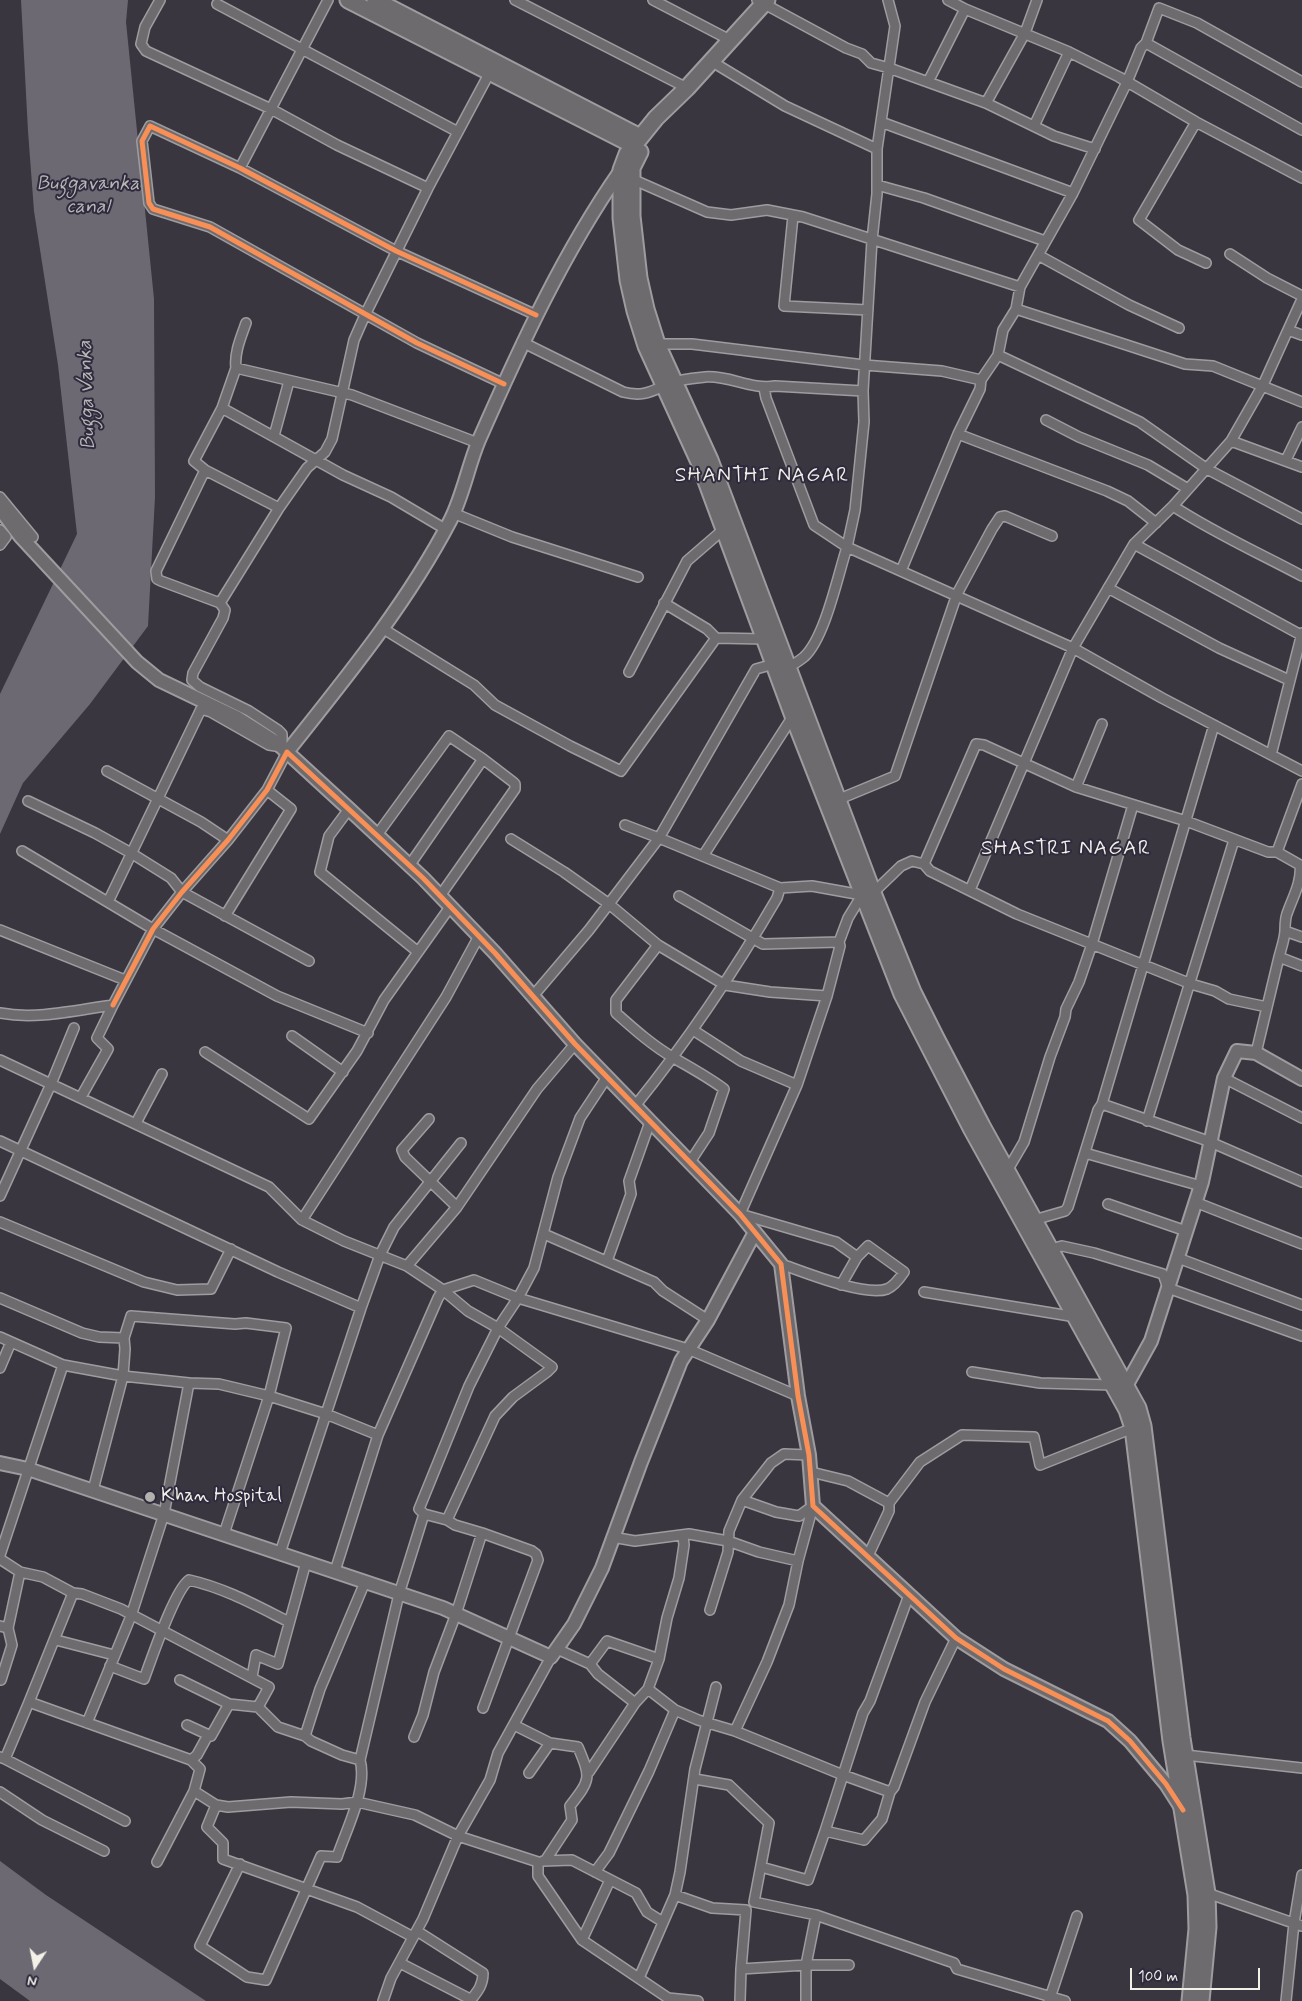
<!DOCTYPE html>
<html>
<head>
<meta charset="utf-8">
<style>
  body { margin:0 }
  #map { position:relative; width:1302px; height:2001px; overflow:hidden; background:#393640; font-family:Mynerve,sans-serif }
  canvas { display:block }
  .north { position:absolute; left:10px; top:1941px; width:50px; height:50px; -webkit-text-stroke:4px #2f2a3d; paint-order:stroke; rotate:191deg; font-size:14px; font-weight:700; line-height:20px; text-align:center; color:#f4f1e8 }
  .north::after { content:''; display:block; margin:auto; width:18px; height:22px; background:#f4f1e8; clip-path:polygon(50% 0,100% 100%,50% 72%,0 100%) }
  .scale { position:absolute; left:1130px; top:1968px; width:130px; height:22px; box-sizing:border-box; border:2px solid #f4f1e8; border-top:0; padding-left:6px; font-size:15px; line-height:18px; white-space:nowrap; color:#f4f1e8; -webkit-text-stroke:4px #2f2a3d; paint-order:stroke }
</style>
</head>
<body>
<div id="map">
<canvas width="1302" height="2001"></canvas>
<div class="north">N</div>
<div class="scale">100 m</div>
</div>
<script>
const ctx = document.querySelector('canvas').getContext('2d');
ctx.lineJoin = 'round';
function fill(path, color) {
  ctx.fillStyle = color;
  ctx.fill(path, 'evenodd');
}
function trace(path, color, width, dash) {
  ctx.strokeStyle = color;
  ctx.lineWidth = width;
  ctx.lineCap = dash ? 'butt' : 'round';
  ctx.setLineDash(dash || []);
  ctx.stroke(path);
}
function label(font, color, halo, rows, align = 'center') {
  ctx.font = font + ' Mynerve,sans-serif';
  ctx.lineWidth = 4;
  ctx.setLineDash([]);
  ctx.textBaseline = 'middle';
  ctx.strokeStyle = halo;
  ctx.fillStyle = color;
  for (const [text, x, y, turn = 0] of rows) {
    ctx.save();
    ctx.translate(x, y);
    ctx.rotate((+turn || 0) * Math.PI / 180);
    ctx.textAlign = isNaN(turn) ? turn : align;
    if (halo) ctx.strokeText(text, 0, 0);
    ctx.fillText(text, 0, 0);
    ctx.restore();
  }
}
fill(new Path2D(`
  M21,0h107l-2,22 28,277 1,198 -7,129 -58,78 -67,79 -23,51v-140l77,-160 -19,-169 -24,-154 -6,-80z
  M0,1861l46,34 160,106h-176l-30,-22z`), '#6d6972');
const street = new Path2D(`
  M160,0l-15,27 -4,17 5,7 125,58 66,36 91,43
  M515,0l172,88
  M653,0l77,40
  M757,0l89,48 16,6 9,9 18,5 97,35 68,33 41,13
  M948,0l17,9 104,43 50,25 77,45 106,56
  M217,4l241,128
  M1146,43l156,87
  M711,61l74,45 92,43
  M928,82l37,-73
  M986,103l39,-70 12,-33
  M881,122l192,71
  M1196,122l-57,98 39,30 28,13
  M1034,126l35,-74
  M240,168l88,-168
  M632,179l75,33 24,3 36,-5 36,7 217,70
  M877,185l47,13 121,43
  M793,216l-9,90 84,4
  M1230,254l37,24 35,18
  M1038,255l91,50 50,23
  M1016,309l169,55 28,2 89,36
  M246,323c-5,14 -12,30 -10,45l-14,40 -28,53 11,9 74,38
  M1288,330l14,5
  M522,342l101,50c23,6 31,-3 51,-10 9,-3 22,-4 31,-5 24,-2 46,13 70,9l88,5
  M657,344h35l172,21 78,6 39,9
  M998,355l5,-25 13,-21 4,-22 53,-94 54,-111 14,-34 5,-5 13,-35 38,15 105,59
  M236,368l116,27 126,48
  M504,384l-87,-41 -207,-116 -57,-18 -4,-6 -7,-62 8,-15 90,42 156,83 140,64
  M764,388l2,10 48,127 33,22 8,-37 9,-88 -1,-31 9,-151 5,-46v-45l18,-123 -7,-26
  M222,408l121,67 48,22 54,32
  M1046,420l33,17 69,28 40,24
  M958,434l149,57 21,10 28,22
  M274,436l15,-55
  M1231,441l71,26
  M1286,460l16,-33
  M0,497l33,40
  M1173,506c41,27 86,47 129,70
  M453,513l59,24 126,40
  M0,530l6,7 -6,8
  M1134,544l167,91
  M901,571l57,-137 22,-45 1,-9 17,-25 142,67 67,47 95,50
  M1108,588l111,60 70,32
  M220,603l59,-95 28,-40 18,-16 7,-13 22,-99 11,-25 63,-127 62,-116
  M664,603l43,26 9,9 49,1
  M382,628l92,57 21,20 75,41 51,25 95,-133
  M774,664l-18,5 -97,169 121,50 32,-2 50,9 -14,23 -9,24 1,4 -13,50 -30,89 -57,129 96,28 21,15
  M784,670c7,-4 14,-8 20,-13 21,-19 34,-82 43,-110l226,101 89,50 140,73
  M629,672l58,-111 37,-32
  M1271,755l31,-122
  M107,771l94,51 27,18
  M1076,787l26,-63
  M837,800l58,-24 62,-182 35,-65 8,-12 5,-1 47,20
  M28,801l67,32 36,20 40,25 11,14 127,69
  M349,809l-20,27 -9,36 98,80
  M377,835l72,-99 34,23 30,23 2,2v5l-75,107
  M511,839l53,33 45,32 49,41 67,40 45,7 57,4
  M22,851l131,78 124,67 91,37
  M1277,852l25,-68
  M703,856l90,-140
  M924,864l52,-120 8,1 92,42 110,34 82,31h9l23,13c2,16 -7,32 -12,46 -3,6 -3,13 -3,19 0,8 -4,19 -6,27
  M409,866l74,-107
  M970,890l103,-242 61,-104 39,-38 58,-65 32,-56 39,-86
  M870,894l3,-1 28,-27 11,-5 12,3 6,7 87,43 174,70 24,7 14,8 38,8
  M679,896l84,48 76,-2
  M108,902l93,-193 10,3 58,33 13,2v-13l-4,-4 -29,-19 -49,-24 -8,-7 1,-7 30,-55 2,-8 -5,-7 -59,-22 -4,-2 -1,-8 2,-4 47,-97
  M225,916l66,-107 -24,-19
  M0,930l125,50
  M1285,931l17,6
  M658,945l-42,55v13c18,16 37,33 58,45 17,10 34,19 50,31l-15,44 -19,29
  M533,996l56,-66 70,-92 -34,-13
  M113,1005l40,-76 29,-37 46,-52 39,-50 20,-38
  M0,1013c37,7 76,-3 113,-8l-16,33 11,11 -27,48
  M693,1030l48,31 56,24
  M292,1036l51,36
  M205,1052l104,67 48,-68 27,-51 66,-93
  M1256,1053l23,-96 23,9
  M0,1060l269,127 33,33 42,21 63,25 36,24 25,21 30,17 54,39 -5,5 -34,25 -18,19 -48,104
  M1224,1078l78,40
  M1102,1104l106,37 94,41
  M635,1106c54,-67 99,-134 142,-208l3,-10
  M429,1119l-27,31 3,7 52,50
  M1147,1121l87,-281
  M136,1123l26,-49
  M0,1141l278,131 83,36
  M1085,1153l116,33
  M1007,1171l17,-29 26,-85 15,-40 1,-8 13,-27 13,-38 41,-139
  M0,1196l51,-112 23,-56
  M1195,1202l107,42
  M1108,1204l78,27
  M302,1220l144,-223 33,-61
  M1034,1220l31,-9 3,-4 30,-97 4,-6 112,-379
  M0,1222l144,60 33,8 34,-1 20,-40
  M544,1234l110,48 9,9 45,29
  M1051,1249l11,-3 32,7 69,21 5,14 134,48
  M1178,1258l124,47
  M607,1261l24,-67 -2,-13 21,-59
  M781,1264c23,8 84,33 106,25 7,-3 13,-11 17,-17l-36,-26 -11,11 -16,28
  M407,1266l50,-59 80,-118 38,-45
  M924,1292l152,25
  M0,1298l82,35 17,4 25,1
  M0,1337l63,28 60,11 66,7 30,1 50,12 57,18 52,21
  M0,1368l11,-26
  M972,1372l68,11 73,2
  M811,1472l37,9 41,22
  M93,1490l30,-114 2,-27 -1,-11 7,-22 104,8 11,-1 40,5 -17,68 -45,138
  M482,1533l-27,-8 -8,-5 -23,-6 -5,-5 50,-123 29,-58 20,-30 16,-30 24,-91 22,-59 27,-41
  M612,1537l23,4 54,-7 39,7 31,11 39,9
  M280,1553l81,-245 19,-53 14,-28 67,-84
  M0,1555l63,-190
  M867,1558l22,-47v-8l31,-41 42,-27 72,2 6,28 93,-37
  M0,1559l20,13 23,5 30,16 9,1 39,15 148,78 -11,20
  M335,1571l43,-136 60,-137 5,-8 31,-10 44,18 170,51 110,47
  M909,1595l-39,106 -7,12 -38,118 39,9 18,-21 8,-27 4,-5 31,-85 31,-64
  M710,1610l18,-58 1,-21 13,-31 29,-37 13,-9 25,1
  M0,1626l8,2 4,17 -11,35
  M8,1628l12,-56
  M56,1640l58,15
  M557,1649l33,15 8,10 37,29
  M590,1664l17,-23 52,18
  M110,1666l34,13c8,-21 30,-88 45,-99 36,8 68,26 100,42
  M252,1677l4,-22 22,9 28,-102
  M180,1680l49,24
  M716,1687l-21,82 -15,103 -5,23 37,13 34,2 -5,59 -1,32
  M648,1689l27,21 23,10 37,11 108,44 47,17
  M29,1702l44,-109
  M87,1723l44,-107 33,-102 25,-131
  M187,1725l24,11 18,-32 29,3 20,20 27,9 6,5 31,14 18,5
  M514,1725l36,18
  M735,1731l32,-69 22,-57 9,-44 15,-55 -14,10 -23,-4 -34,-12
  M305,1736l15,-47 45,-107
  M414,1737l9,-22 11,-43 22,-58 26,-81 50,18 4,3 2,6 -55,148
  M0,1757l5,2 24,-57 162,58 9,9 -6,22 22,14 12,2 63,-5 51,2 15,-2 58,13 43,21 80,26v14l44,64 86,58 30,3
  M1182,1758l3,-3 117,13
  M5,1759l120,62
  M191,1760l6,-5 11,-20
  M589,1772l46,-69 13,-14 11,-30 8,-41 12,-40 5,-33 -1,-9
  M529,1773l21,-30 28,4c13,31 13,32 -8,59l2,14 -27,41
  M695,1779l34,6 40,38 -15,79 62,13 138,48 3,6 108,32
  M0,1792l42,28 62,31
  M216,1805l-9,22 16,16v16l134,48 56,30
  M543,1861l29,-1 64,33 11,19 16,10
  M157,1862l37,-71
  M240,1864l-40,82 47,31 19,3 55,-124 16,1c9,-27 31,-69 23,-97l39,-166 25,-80
  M761,1867l47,13 17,-49
  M595,1872l14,-19 40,-82 26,-61
  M1207,1893l95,33
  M417,1931l66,42c0,13 -6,19 -13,28
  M582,1940l28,-60
  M400,1963l70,36
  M741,1969l65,-4h43
  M639,1978l36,-83
  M383,2001l8,-23 32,-59 35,-83 32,-56 8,-27 53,-96
  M806,2001v-36l10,-50
  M1049,2001l28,-85
  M1286,2001l8,-78 8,-48`);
const secondary = new Path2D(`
  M0,509l20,27 117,126 22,18 79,38 38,24 73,67 74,69 72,75 80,91 165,170 41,50 17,132 11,59 4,51 143,132 48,31 104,52 22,20 36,43 14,22
  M287,752c58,-73 119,-147 163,-231 13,-25 18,-55 29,-81 41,-93 84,-187 142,-270
  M1120,1392l6,-6 25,-45 51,-159 22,-104 13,-27 19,2 46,26
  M0,1463l28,6 415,139 108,49 23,-33 28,-56 39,-106 40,-101 27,-41 47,-88`);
const primary = new Path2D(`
  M348,0l285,145
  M375,0l265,137
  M767,0l-80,88 -31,30 -29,36 -6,16v48l7,62 7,31 11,35 53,116 94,254 109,278 69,134 156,282 6,18 38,313 25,154 1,34 -7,72
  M640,152l-8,16v48l7,62 7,31 11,35 53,116 163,433 40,99 23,46 46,88 156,282 5,18 39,312 25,155 1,34 -7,74`);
trace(street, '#9e9c9f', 12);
trace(secondary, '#9e9c9f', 16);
trace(primary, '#9e9c9f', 19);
trace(street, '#6d6b6d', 9);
trace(secondary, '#6d6b6d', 12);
trace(primary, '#6d6b6d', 15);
trace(new Path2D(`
  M504,384l-87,-41 -207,-116 -57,-18 -4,-6 -7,-62 8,-15 90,42 156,83 140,64
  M113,1005l40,-76 29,-37 46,-52 39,-50 20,-38 136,126 72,75 80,91 165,170 41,50 17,132 11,59 4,51 143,132 48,31 104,52 22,20 36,43 17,26`), '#f78f57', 5);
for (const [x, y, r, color] of [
  [150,1497,6,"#b3b0ad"]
]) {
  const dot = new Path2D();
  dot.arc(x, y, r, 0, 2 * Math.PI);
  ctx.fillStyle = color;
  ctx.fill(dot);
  trace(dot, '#2f2a3d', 2);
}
label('19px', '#f4f1e8', '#2f2a3d', [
  ["Khan Hospital",161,1497]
], 'left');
label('italic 20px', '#bab6b5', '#2f2a3d', [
  ["Buggavanka",88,185],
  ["canal",88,208],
  ["Bugga Vanka",88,395,-92]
]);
ctx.letterSpacing = '1px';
label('21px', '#f4f1e8', '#2f2a3d', [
  ["SHANTHI NAGAR",762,477],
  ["SHASTRI NAGAR",1066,850]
]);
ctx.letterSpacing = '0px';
</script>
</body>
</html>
